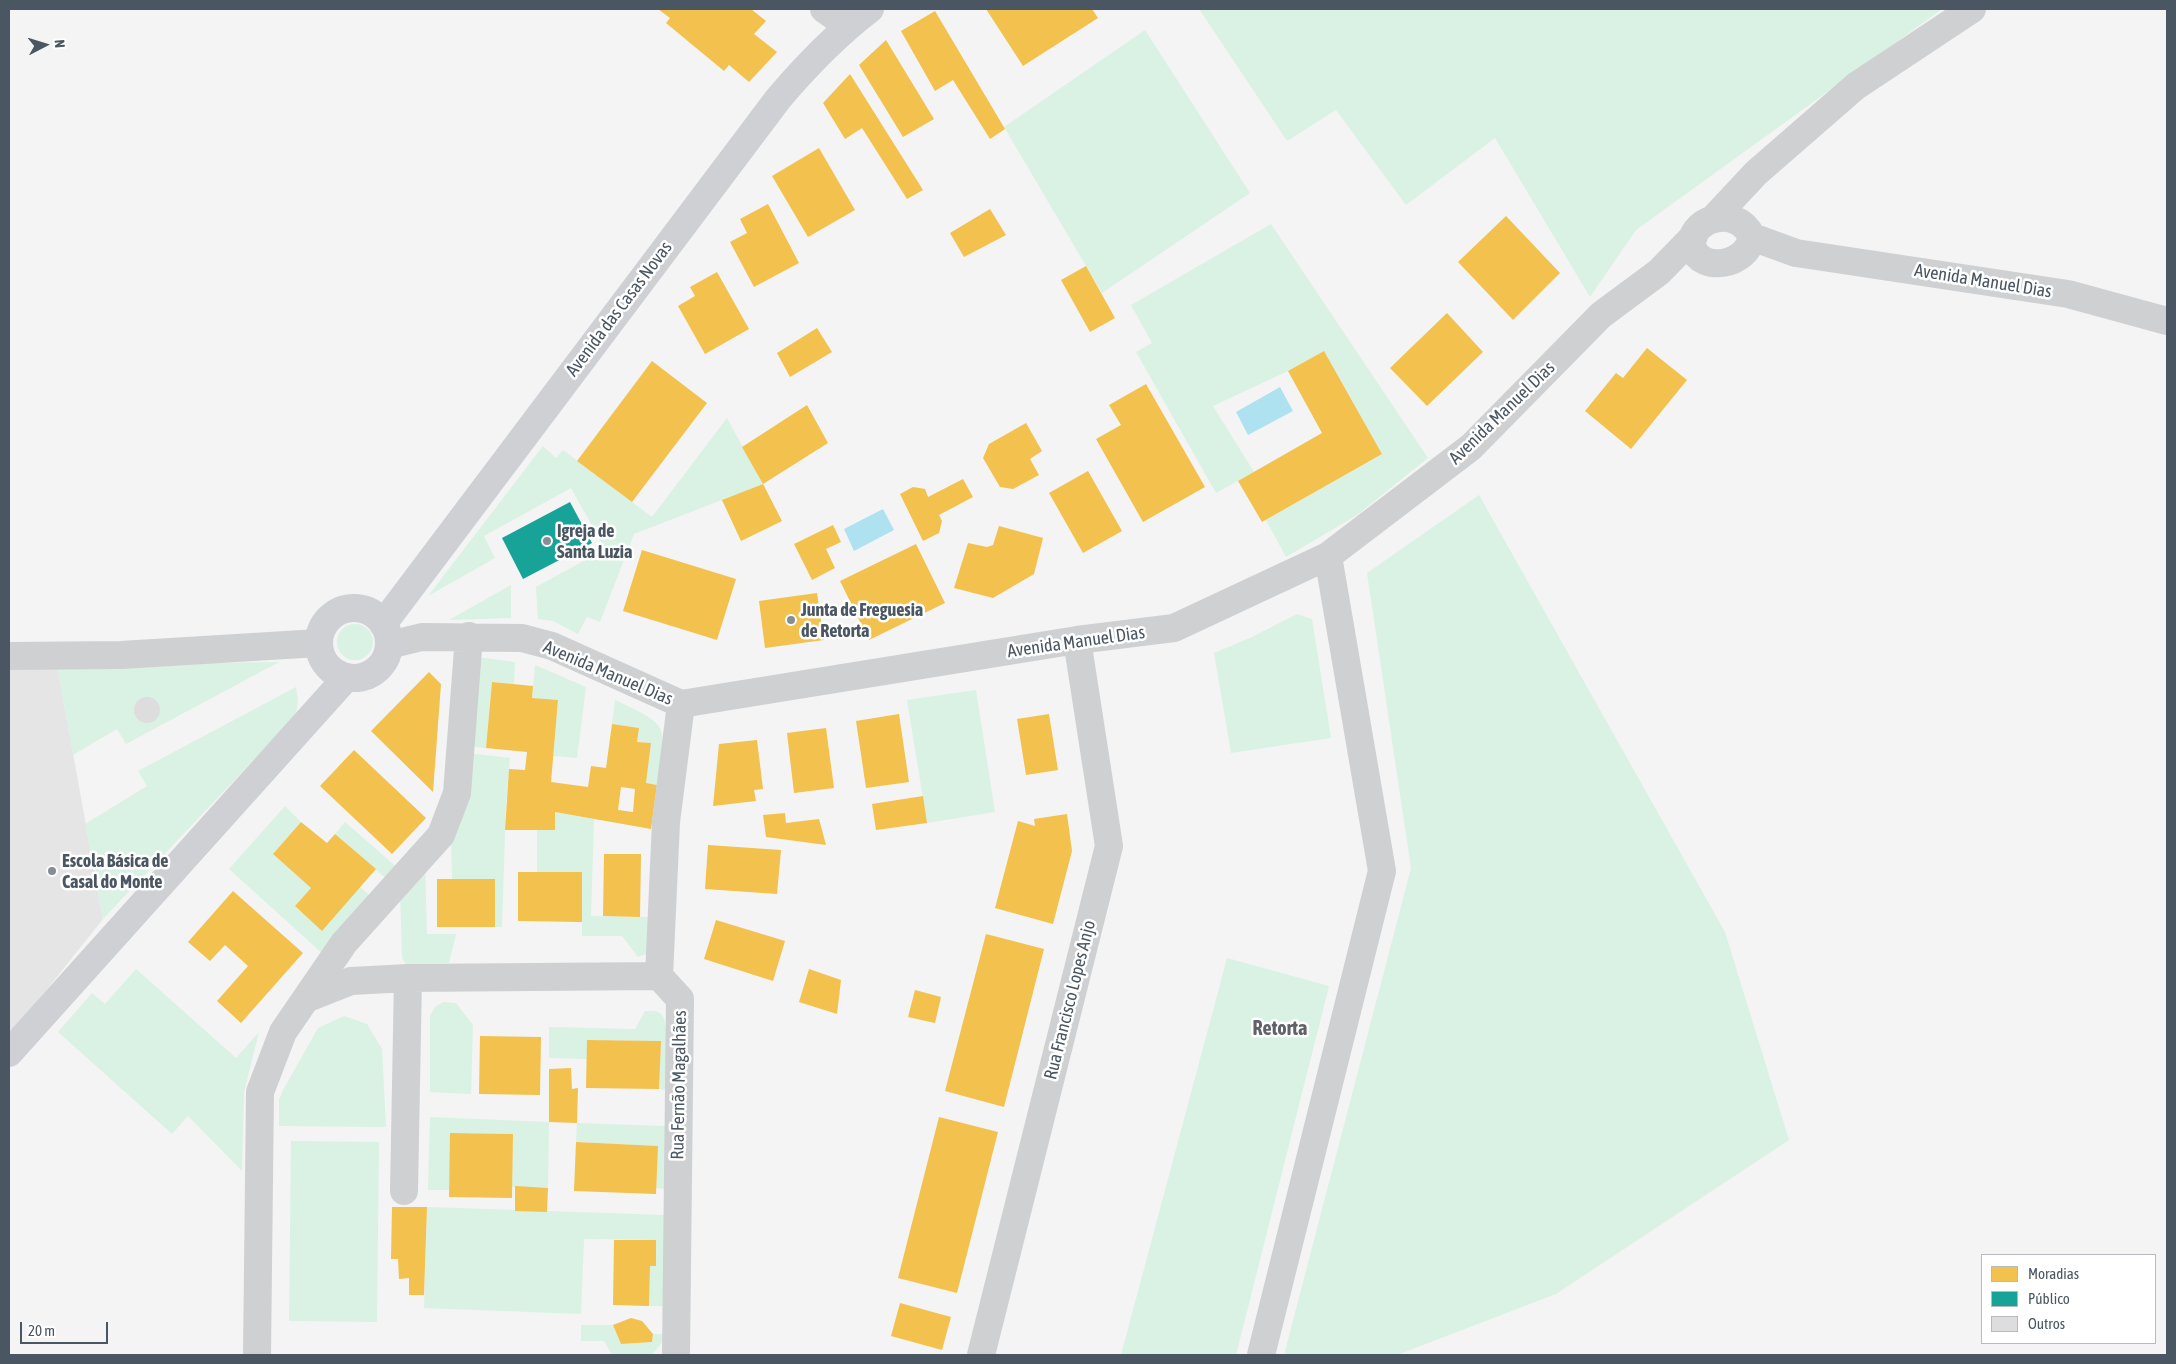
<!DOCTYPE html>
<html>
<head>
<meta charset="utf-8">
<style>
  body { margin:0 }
  #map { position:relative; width:2176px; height:1364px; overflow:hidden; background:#f4f4f4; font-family:"Asap Condensed",sans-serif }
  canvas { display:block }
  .frame { position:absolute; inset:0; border:10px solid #4a5661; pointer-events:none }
  .legend { position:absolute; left:1981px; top:1254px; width:175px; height:90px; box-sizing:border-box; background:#fff; border:1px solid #b7bbc0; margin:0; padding:6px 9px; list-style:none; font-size:15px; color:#4a5661 }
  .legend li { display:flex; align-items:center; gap:10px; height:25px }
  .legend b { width:25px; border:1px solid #b7bbc0 }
  .north { position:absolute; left:20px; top:20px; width:50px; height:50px; -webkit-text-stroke:4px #fff; paint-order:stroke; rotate:85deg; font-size:14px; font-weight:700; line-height:20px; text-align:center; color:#4a5661 }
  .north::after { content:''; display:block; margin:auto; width:18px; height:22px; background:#4a5661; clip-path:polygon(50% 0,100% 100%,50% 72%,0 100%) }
  .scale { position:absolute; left:20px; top:1322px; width:88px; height:22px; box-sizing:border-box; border:2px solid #4a5661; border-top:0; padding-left:6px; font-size:15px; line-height:18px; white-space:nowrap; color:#4a5661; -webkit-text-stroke:4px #fff; paint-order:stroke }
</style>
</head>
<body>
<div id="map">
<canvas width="2176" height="1364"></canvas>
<div class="frame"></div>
<ul class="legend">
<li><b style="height:14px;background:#f2c14e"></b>Moradias</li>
<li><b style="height:14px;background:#17a398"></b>Público</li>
<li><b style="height:14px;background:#ddddde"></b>Outros</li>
</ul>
<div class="north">N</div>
<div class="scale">20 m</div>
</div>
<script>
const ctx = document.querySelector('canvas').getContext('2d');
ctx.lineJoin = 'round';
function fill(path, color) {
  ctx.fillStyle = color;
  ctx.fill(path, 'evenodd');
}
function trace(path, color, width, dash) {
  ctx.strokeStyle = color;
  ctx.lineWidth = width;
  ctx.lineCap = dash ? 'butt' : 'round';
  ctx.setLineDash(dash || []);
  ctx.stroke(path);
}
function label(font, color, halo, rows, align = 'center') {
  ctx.font = font + ' "Asap Condensed",sans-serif';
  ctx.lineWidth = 5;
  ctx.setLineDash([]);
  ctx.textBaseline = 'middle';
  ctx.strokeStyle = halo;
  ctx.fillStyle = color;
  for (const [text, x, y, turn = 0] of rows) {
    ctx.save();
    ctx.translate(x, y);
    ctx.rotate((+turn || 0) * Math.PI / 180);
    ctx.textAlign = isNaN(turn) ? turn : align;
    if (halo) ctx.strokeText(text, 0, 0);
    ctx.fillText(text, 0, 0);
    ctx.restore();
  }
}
fill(new Path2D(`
  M57,665l46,254 -86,108 -8,4v-364z`), '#e6e5e6');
fill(new Path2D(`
  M1199,9h743l-306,221 -46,67 -95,-159 -89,67 -70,-95 -49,31z
  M1145,30l105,163 -148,100 -98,-166z
  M1271,224l157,234 -71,57 -71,42 -20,-37 116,-66 -58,-103 -36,20 -75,35 41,66 -38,21 -80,-141 16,-9 -21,-38z
  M727,418l36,66 -129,50 -34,88 -13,-5 -9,17 -25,-13 -15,-2 -2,-32 69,-38 -34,-61 -87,48 11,22 -67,38 115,-150 13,12 7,-8 89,67z
  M1479,495l246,437 64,208 -233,154 -159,61h-113l127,-487 -44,-295z
  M511,585v33l-62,2z
  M1297,614l15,5 19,119 -100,15 -17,-100 38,-16z
  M337 642a18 18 0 1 1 36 0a18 18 0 1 1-36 0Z
  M477,657l38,5 -1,22 -22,-2 -6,66 -17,-2z
  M279,662l-153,82 -9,-15 -44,26 -16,-90z
  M535,665l51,22 -9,71 -24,-2 5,-55 -26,-3z
  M296,687l2,14 -2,14 -193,204 -18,-95 62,-38 -9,-15z
  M976,690l19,122 -68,11 -20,-123z
  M615,700c56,26 52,25 42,85l-11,-2 5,-40 -14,-1 2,-14 -27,-4z
  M468,753l42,5 -4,45 -4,124h-7v-48h-43l-1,-41z
  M285,806l16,16 -28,32 38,34 -16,18 27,24 38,-43 14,12 -50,56 -95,-86z
  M555,812l39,7 -3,97 61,1 -5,37 -9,3 -16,-21h-40v-64h-45v-42h18z
  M345,822l55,48 -10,12 -55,-48z
  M425,864l2,70h29l-7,29 -43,1 -4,-6 -2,-70z
  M1227,958l102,28 -93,369h-115z
  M136,969l100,89 23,-26 -15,60 -2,79 -54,-55 -16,18 -114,-102 34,-39 13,11z
  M443,1002l13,1 17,22 -2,69 -41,-2v-76l5,-9z
  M645,1011c6,0 12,-1 16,3 10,10 5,60 5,76l-7,-1 1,-48 -72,-1 -1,19 -38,-1v-31l86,2z
  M344,1016l23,8 15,25 4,78 -107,-1v-26l4,-10 35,-62z
  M430,1117l119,5 -1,66 -36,-1 1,-53 -62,-1 -2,57h-21z
  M577,1123l89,3 -1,63 -9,-1 1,-42 -81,-4z
  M291,1141l88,1 -2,180 -88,-1z
  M427,1207l238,8 -1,91h-15l1,-40h6v-26l-72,-1 -3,75 -157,-6z
  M581,1325h32l8,19 31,-2 1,-8h10v7l-11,14h-40l-8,-14h-23z`), '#d9f2e3');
fill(new Path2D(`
  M1280,387l13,24 -45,24 -12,-23z
  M883,509l11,21 -40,21 -10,-22z`), '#aee2f0');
fill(new Path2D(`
  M658,9h93l15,12 -12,13 23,18 -28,30 -20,-17 -5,6 -58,-48 4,-5z
  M986,9h106l6,9 -75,48z
  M935,11l70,118 -15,10 -37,-59 -18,11 -34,-60z
  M886,40l48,79 -31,18 -44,-72z
  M850,74l73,116 -16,9 -45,-71 -17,11 -22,-36z
  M819,148l36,62 -47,27 -36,-61z
  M768,204l31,59 -45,24 -24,-45 17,-9 -7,-14z
  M990,209l16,26 -42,22 -14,-24z
  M1506,216l54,57 -47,47 -55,-58z
  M1086,266l29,52 -25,14 -29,-52z
  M717,272l32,57 -44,25 -27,-48 17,-10 -5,-9z
  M1447,313l36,39 -56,54 -37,-38z
  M817,328l15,24 -42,25 -13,-24z
  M1647,348l40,32 -56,69 -46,-38 31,-38 7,5z
  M1324,351l58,103 -120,68 -24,-41 84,-48 -34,-62z
  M652,361l55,42 -75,99 -55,-41z
  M1146,384l59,103 -62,35 -47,-83 25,-14 -12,-20z
  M807,405l21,38 -65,41 -21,-37z
  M1026,423l16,28 -12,8 9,16 -26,14 -13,-2 -17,-29 6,-14z
  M1088,471l34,60 -39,22 -34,-60z
  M963,479l10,18 -34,18 3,6 -3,12 -16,8 -23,-47 13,-7 12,2 3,8z
  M763,484l19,37 -41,20 -19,-41z
  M833,525l8,17 -15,7 9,19 -23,12 -18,-36z
  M999,526l44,12 -9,36 -41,24 -39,-10 14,-45 19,4 6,-2z
  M916,544l29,59 -76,37 -29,-59z
  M642,550l94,29 -19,61 -94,-29z
  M817,593l7,47 -59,8 -6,-47z
  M429,672l12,12 -8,108 -62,-61z
  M492,682l41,4 -1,12 26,2 -7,82 37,5 3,-21 15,2 6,-44 27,4 -2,14 14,1 -5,40 11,2 -6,44 -96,-17v18h-50l4,-61 16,1 2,-18 -41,-4zM621,787l14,2 -2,23 -15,-2z
  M899,714l10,68 -43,6 -10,-67z
  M1049,714l9,56 -32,5 -9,-56z
  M826,728l8,60 -40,5 -7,-60z
  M757,740l6,49 -9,1 2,11 -43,5 6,-62z
  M354,750l72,68 -34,36 -72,-68z
  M923,796l4,27 -51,7 -4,-26z
  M785,813l1,10 33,-4 7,26 -60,-8 -3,-22z
  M1067,814l5,37 -19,73 -58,-16 23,-87 17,5 -1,-7z
  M301,822l26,21 8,-9 41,35 -54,62 -27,-25 16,-18 -38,-34z
  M708,845l73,5 -4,44 -72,-5z
  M604,854h37l-1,63 -37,-1z
  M518,872h64v50l-64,-1z
  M437,879h58v48h-58z
  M233,891l70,62 -62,70 -24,-22 31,-35 -23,-21 -15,16 -22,-19z
  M716,920l69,21 -12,40 -69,-22z
  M986,934l58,15 -40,158 -59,-16z
  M809,969l32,11 -4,34 -38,-12z
  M915,990l26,7 -6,26 -27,-6z
  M480,1036l61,1 -1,58 -61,-1z
  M587,1040l74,1 -2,48 -73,-1z
  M571,1068l1,21 6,-1 -1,35 -28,-1v-53z
  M939,1117l59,15 -41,161 -59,-15z
  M450,1133l63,1 -1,64 -63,-1z
  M576,1142l82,4 -2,48 -82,-3z
  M515,1186l33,2 -1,24 -32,-1z
  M392,1207h35l-3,88h-15v-17l-10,1 -1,-20h-7z
  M614,1240h42v26h-6l-1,40 -36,-1z
  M900,1303l51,14 -9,33 -51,-14z
  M631,1318l11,3 11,13 -1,8 -31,2 -8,-19z`), '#f2c14e');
fill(new Path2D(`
  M570,502l22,41 -69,36 -21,-41z`), '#17a398');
fill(new Path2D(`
  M134 710a13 13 0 1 1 26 0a13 13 0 1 1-26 0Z`), '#ddddde');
trace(new Path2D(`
  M824,9l24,17
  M1714,218l42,-45 100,-87 116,-77
  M1752,237c-5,29 -51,36 -59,11 -8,-26 42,-47 59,-11l44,16 272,41 99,27
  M389,645l33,-8 100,1 30,8 129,58 396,-64 97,-12 154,-72 143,-109 130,-132 58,-43 35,-36
  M9,656l112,-1 198,-12
  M308,998l43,-17 57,-3 251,-2
  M404,1191l4,-213
  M257,1355l3,-263 23,-60 61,-89 97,-108 16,-42 12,-157
  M676,1355l4,-356 -21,-23 7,-154 15,-118
  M981,1355l128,-509 -32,-206
  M1261,1355l121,-484 -54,-315`), '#ced0d2', 28);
trace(new Path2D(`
  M319 643a35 35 0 1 1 70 0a35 35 0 1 1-70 0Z
  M383,624l395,-525c28,-33 58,-64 92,-90
  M9,1053l338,-376`), '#ced0d4', 28);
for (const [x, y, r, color] of [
  [547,541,5,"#868d94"],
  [791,620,5,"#868d94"],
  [52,871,5,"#868d94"]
]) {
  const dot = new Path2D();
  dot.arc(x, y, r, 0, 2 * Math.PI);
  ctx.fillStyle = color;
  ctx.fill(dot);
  trace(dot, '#fff', 2);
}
label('18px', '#4a5661', '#fff', [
  ["Avenida Manuel Dias",1983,281,9],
  ["Avenida das Casas Novas",619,309,-53],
  ["Avenida Manuel Dias",1502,413,-44],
  ["Avenida Manuel Dias",1076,642,-8],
  ["Avenida Manuel Dias",608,673,23],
  ["Rua Francisco Lopes Anjo",1070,1000,-76],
  ["Rua Fernão Magalhães",679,1085,-89]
]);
label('bold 18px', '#4a5661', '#fff', [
  ["Igreja de",557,531],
  ["Santa Luzia",557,552],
  ["Junta de Freguesia",801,610],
  ["de Retorta",801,631],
  ["Escola Básica de",62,861],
  ["Casal do Monte",62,882]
], 'left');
label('bold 20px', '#5f6368', '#fff', [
  ["Retorta",1280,1029]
]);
</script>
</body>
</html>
